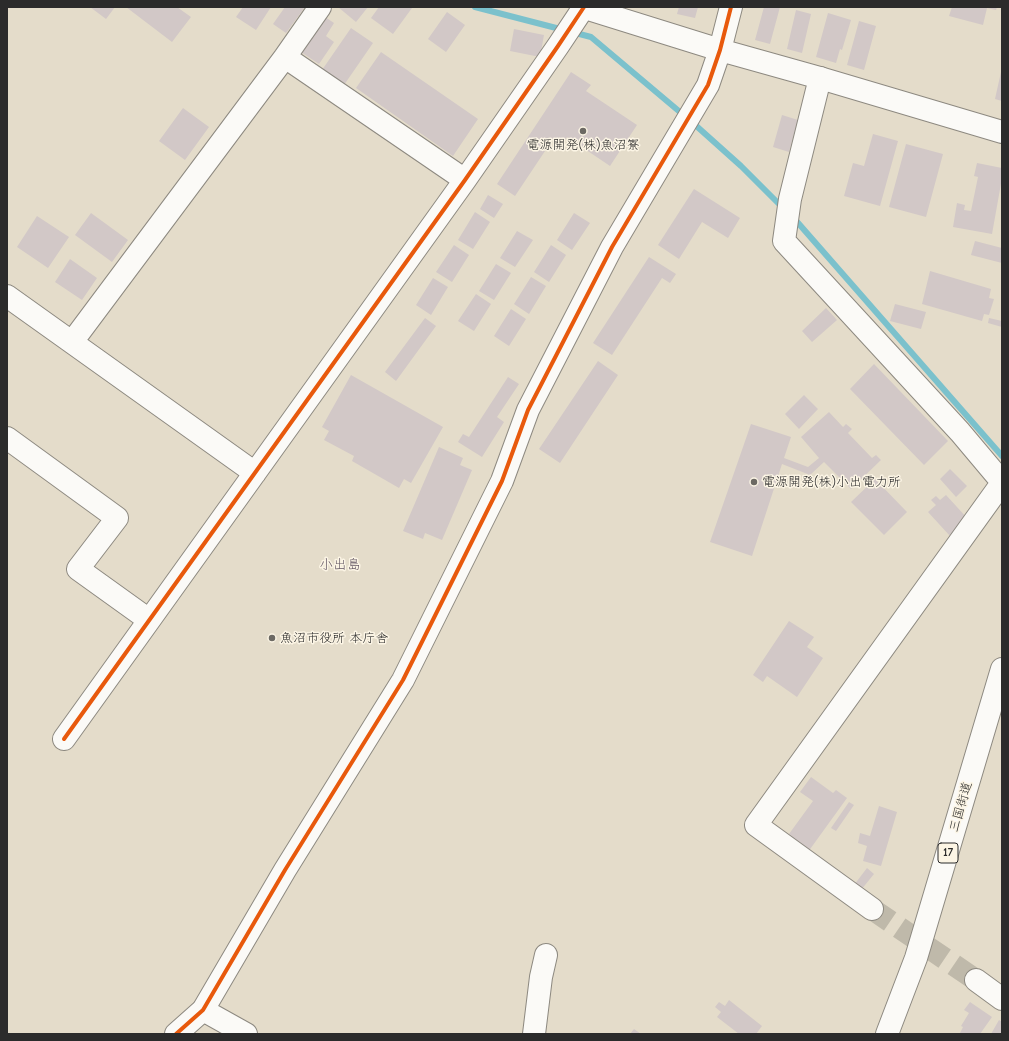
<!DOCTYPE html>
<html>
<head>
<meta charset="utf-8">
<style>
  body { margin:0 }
  #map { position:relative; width:1009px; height:1041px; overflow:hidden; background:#e4dcca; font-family:"Comic Neue",sans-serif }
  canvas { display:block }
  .frame { position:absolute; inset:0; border:8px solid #2b2b2b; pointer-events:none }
</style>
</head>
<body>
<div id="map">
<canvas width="1009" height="1041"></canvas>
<div class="frame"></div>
</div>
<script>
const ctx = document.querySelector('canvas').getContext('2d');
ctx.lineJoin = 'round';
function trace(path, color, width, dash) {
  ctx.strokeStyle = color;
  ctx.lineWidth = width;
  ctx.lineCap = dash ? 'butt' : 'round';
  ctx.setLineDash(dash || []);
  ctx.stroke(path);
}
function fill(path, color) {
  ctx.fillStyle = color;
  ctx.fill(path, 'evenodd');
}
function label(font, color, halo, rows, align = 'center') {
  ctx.font = font + ' "Comic Neue","Klee One",sans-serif';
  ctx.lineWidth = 3;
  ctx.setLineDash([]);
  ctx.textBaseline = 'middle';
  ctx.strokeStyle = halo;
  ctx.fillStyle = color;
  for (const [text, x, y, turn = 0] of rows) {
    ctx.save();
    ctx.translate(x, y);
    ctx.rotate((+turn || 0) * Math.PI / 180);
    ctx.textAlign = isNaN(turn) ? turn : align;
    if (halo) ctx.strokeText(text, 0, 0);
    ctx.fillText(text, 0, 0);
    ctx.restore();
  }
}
trace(new Path2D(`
  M475,7l116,30 102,86 48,43 43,43
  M792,216l210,240`), '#7bc1cc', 6);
fill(new Path2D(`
  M90,7h25l-9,12z
  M126,7h51l14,10 -19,25z
  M243,7h28l-15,23 -20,-13z
  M285,7h20l-19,26 -13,-9z
  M338,7h30l-12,15z
  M379,7h31l2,1 -19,26 -22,-16z
  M679,7h19l-3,11 -18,-4z
  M764,7h16l-10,37 -15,-4z
  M952,7h45l-1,3 -9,-2 -4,17 -34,-9z
  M796,10l15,4 -9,39 -15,-4z
  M447,12l18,13 -19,27 -18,-13z
  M828,13l23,7 -9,30 -2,-1 -4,14 -20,-6z
  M325,17l9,6 -8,13 8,6 -15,22 -18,-12z
  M859,21l17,5 -12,44 -17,-5z
  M351,28l22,15 -29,42 -22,-15z
  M514,29l30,6 -4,22 -30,-6z
  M381,52l97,67 -25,37 -97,-68z
  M571,72l20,13 -5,6 51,34 -27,41 -43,-29 -5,7 -9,-5 -38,57 -18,-12z
  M1001,72l1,1v28l-7,-2z
  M183,108l26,19 -24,33 -26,-19z
  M782,115l16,5 -9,32 -16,-5z
  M873,134l25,7 -18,65 -36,-10 9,-33 11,3z
  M906,144l37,10 -17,63 -37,-10z
  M977,163l25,5v10l-10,56 -39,-7 4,-24 8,2 -1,5 7,1 7,-34 -4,-1z
  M694,189l46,29 -12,20 -26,-16 -23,37 -21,-14z
  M488,195l15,9 -9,14 -14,-9z
  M475,212l15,10 -17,27 -15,-9z
  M91,213l37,27 -16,22 -37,-27z
  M574,213l16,10 -18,27 -15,-10z
  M37,216l32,21 -21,31 -31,-21z
  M517,231l16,9 -18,27 -15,-9z
  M975,241l27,7v15l-31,-8z
  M454,245l15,10 -17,27 -16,-10z
  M551,245l15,10 -17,27 -15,-10z
  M649,257l27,17 -6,9 -8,-5 -50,77 -19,-12z
  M70,259l27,19 -15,22 -27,-18z
  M496,264l15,9 -17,27 -15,-9z
  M930,271l61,18 -2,9 5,1 -5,16 -5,-1 -2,7 -60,-17z
  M531,277l15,9 -17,28 -15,-10z
  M433,278l15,9 -17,28 -15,-10z
  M476,294l15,10 -17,27 -16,-10z
  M895,304l31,8 -5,17 -31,-8z
  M826,308l11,12 -25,22 -10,-11z
  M511,309l15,10 -17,27 -15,-10z
  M425,318l11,8 -40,55 -11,-9z
  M989,318l13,3v6l-14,-4z
  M598,361l20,14 -58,88 -21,-14z
  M874,364l74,77 -24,24 -74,-76z
  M351,375l92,52 -32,56 -7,-4 -5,9 -47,-27 2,-5 -30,-16 5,-9 -7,-4z
  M508,377l11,7 -22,33 7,5 -22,35 -24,-15 5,-8 6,3z
  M804,395l14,14 -19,20 -14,-15z
  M829,412l14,15 3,-3 6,5 -4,4 24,25 4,-3 5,5 -30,29 -27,-27 -14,13 -28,-11 -30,92 -42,-14 41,-118 40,13 -7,21 24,9 11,-9 -18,-21z
  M439,447l24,11 -3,7 12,5 -30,70 -17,-7 -2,6 -20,-8z
  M950,469l17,17 -11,11 -16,-18z
  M875,479l32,33 -23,23 -33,-33z
  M946,495l22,24 -18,17 -22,-24 8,-7 -5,-5 5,-4 4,4z
  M789,621l25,16 -7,10 16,11 -26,39 -30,-21 -4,6 -10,-7z
  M811,777l22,16 3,-3 11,8 -39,54 -15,-11 2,-2 -6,-5 24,-33 -13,-9z
  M849,802l5,3 -18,26 -5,-3z
  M879,806l18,6 -16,54 -18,-5 4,-15 -9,-3 2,-10 10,3z
  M867,868l7,6 -13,16 -7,-5z
  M729,1000l33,26 -6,8h-17l-22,-17 4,-5 -6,-5 4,-5 6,4z
  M970,1002l22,15 -12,17h-19l-1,-1 3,-6 -2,-1 8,-13 -5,-3z
  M999,1020l3,2v12h-11z
  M634,1029l7,5h-11z`), '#d2c8c7');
trace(new Path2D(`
  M872,909l104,71`), '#bfb9aa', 22, [22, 11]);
const minor = new Path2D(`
  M285,57l180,123
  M820,78l-30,121 -6,42 176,191 42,50
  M7,296l248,177
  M72,342l213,-285 35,-50
  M7,438l110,80 -39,51 71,51
  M64,739l401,-559 93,-134 26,-39
  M872,909l-116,-84 246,-342
  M976,980l26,19
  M203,1010l43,24
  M534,1034l7,-57 5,-22`);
const tertiary = new Path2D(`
  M582,7l138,43 100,28 182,54
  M176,1034l27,-24 82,-140 118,-190 99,-199 26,-71 84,-163 96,-162 12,-35 11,-43`);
const trunk = new Path2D(`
  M887,1034l29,-76 86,-289`);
trace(minor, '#8d8980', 24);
trace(tertiary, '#8d8980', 24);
trace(trunk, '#8d8980', 24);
trace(minor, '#fbfaf7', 22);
trace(tertiary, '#fbfaf7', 22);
trace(trunk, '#fbfaf7', 22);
trace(new Path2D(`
  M64,739l401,-559 93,-134 26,-39
  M176,1034l27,-24 82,-140 118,-190 99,-199 26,-71 84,-163 96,-162 12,-35 11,-43`), '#e8590c', 4);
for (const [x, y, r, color] of [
  [583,131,4,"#6c6963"],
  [754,482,4,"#6c6963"],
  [272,638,4,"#6c6963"]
]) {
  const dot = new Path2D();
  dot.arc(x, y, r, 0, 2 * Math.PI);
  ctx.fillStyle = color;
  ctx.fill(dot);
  trace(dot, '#fcf5e5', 1.5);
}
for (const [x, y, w] of [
  [948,853,20]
]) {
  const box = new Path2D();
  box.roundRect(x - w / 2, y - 10, w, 20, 3);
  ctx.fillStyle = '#fcf5e5';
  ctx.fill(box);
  trace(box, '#2b2b2b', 1);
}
label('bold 12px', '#2b2b2b', null, [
  ["17",948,853]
]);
label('13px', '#2b2b2b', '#fcf5e5', [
  ["電源開発(株)魚沼寮",583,145,"center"],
  ["電源開発(株)小出電力所",762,482],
  ["魚沼市役所 本庁舎",280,638]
], 'left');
label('13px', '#2b2b2b', '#fcf5e5', [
  ["三国街道",961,807,-74]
]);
label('14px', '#645865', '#fcf5e5', [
  ["小出島",340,565]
]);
</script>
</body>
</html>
